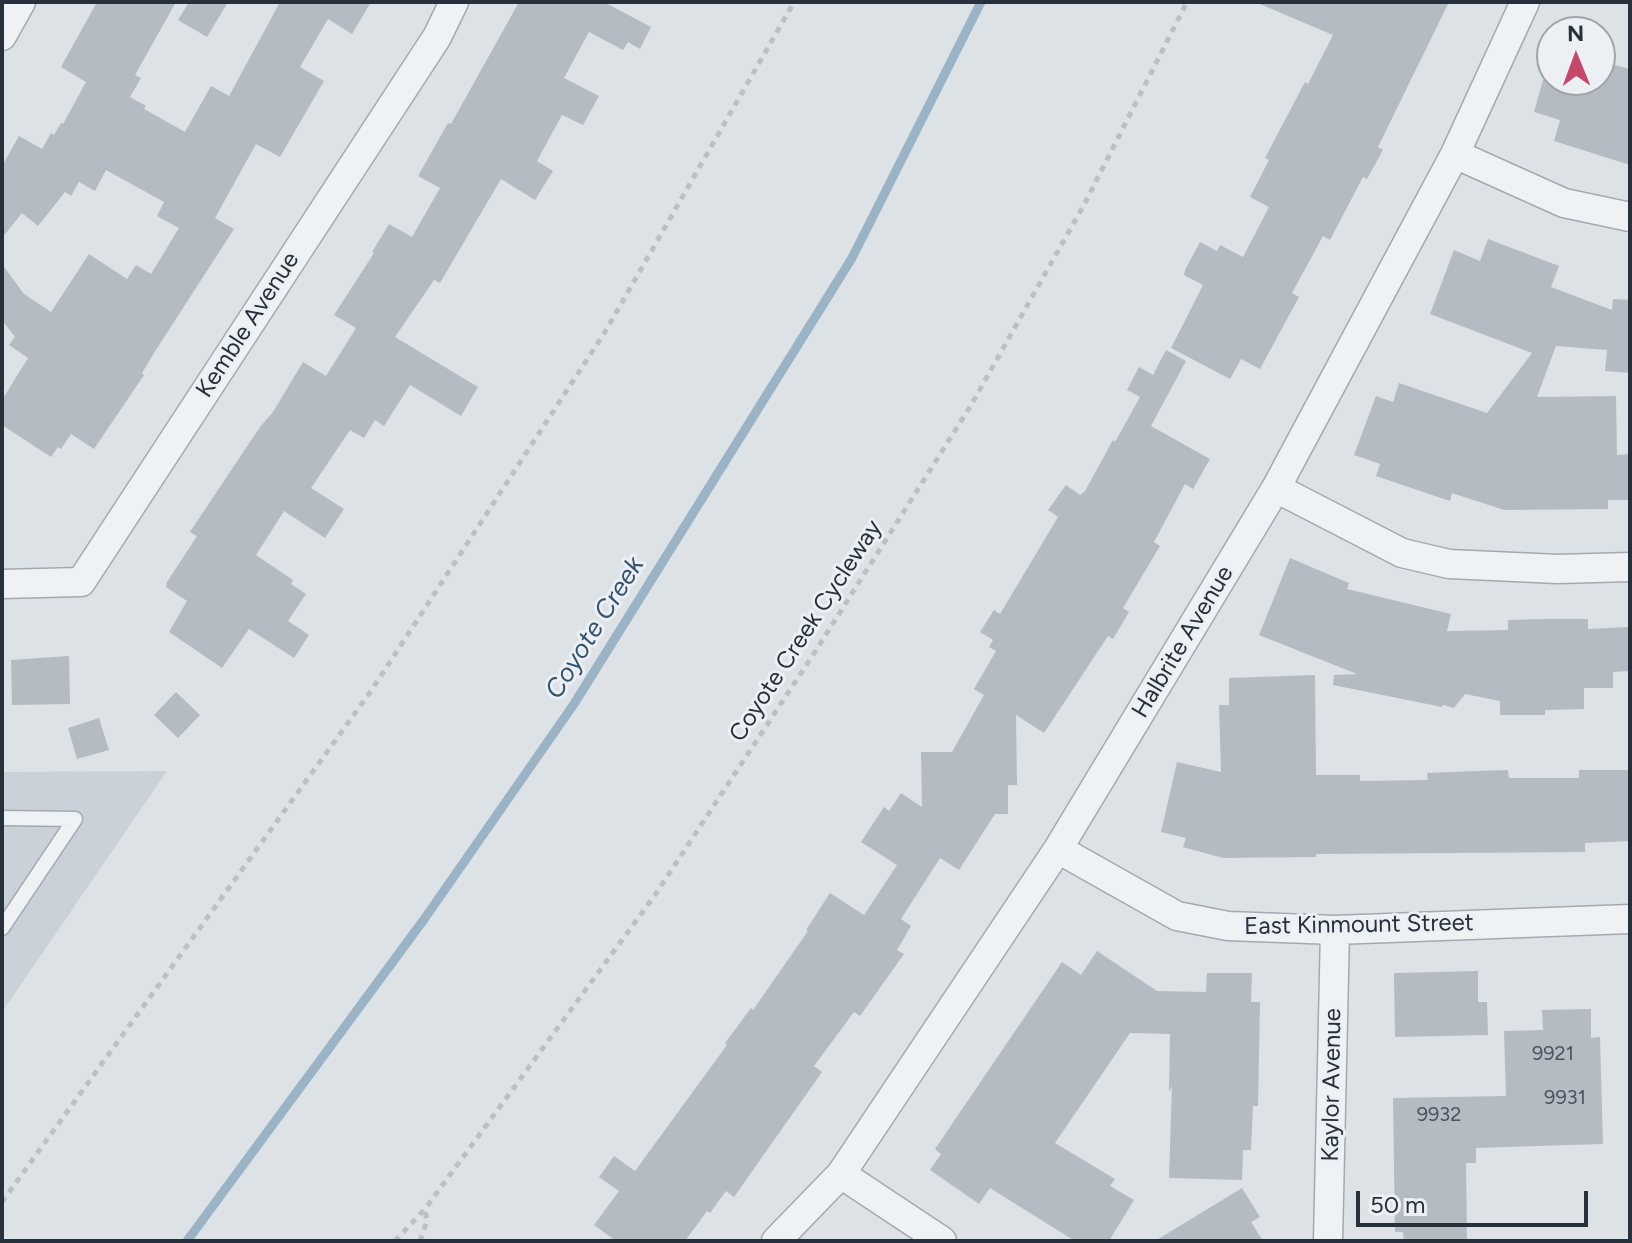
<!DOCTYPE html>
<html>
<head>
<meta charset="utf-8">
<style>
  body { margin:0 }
  #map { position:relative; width:1632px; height:1243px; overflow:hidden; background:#dde2e6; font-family:Figtree,sans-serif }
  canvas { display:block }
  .frame { position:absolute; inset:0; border:4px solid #27313c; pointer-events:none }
  .north { position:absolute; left:1536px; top:16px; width:80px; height:80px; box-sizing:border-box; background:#ecf0f4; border:2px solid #9da4aa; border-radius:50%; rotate:359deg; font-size:22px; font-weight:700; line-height:32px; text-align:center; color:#27313c }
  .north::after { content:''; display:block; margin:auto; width:28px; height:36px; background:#c64869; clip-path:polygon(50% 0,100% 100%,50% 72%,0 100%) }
  .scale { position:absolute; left:1356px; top:1191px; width:232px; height:36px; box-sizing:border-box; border:4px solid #27313c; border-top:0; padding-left:10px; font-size:24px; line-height:28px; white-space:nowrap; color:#27313c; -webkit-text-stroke:6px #ecf0f4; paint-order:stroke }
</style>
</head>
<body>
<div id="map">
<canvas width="1632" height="1243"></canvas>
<div class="frame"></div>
<div class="north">N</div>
<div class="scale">50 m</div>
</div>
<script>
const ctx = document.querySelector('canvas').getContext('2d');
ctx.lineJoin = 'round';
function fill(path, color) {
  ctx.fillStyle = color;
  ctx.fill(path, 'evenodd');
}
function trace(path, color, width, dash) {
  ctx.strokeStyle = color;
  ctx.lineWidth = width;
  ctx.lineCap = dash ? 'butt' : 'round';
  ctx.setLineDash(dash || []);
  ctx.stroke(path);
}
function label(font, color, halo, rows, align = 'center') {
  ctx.font = font + ' Figtree,sans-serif';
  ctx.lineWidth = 6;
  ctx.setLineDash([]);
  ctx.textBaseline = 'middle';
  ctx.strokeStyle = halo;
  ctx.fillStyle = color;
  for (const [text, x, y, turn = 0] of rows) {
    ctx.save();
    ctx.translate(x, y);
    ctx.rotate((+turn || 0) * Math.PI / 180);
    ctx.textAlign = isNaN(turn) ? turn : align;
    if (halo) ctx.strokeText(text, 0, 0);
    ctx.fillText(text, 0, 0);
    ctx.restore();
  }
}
fill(new Path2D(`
  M167,771l-165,241v-240z`), '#cbd1d8');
trace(new Path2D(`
  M187,1241l238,-323 149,-214 278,-446 129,-256`), '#9ab3c5', 9);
fill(new Path2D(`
  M97,2h79l-41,73 6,3 -11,19 16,9 -2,3 41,23 26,-46 18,10 51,-94h91l-19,32 -24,-15 -28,48 24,14 -44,76 -24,-13 -41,74 19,11 -80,124 -12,20 2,2 -50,74 -23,-15 -10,15 -3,-2 -7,10 -49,-32v-25l26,-42 -19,-13 6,-8 -13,-17v-56l22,30 27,18 38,-58 38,25 9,-14 15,9 28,-46 -22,-12 7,-14 -58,-32 -11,21 -16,-9 -8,14 -6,-4 -27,34 -16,-13 -20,25v-72l17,-30 23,13 9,-16 3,2 7,-12 2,1 23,-42 -25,-15z
  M189,2h39l-21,35 -29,-17z
  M519,2h85l47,25 -11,22 -12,-7 -5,8 -34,-18 -25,46 35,18 -16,29 -21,-10 -25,46 16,10 -18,29 -34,-21 -61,104 -6,-3 -39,57 83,50 -17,29 -51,-31 -26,41 -9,-6 -11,18 -14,-8 -39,58 33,21 -19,29 -41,-27 -28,44 37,25 -2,4 15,10 -18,27 21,14 -15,23 -45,-29 -27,39 -53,-36 18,-31 -21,-14 1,-5 30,-46 -7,-4 70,-105 13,-15 30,-50 23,14 30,-48 -22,-13 40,-62 -2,-1 17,-28 23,13 28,-49 -22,-12 30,-53 3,1z
  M1255,2h194l-71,145 5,3 -16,29 -4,-2 -33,63 -7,-4 -31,57 7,4 -39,72 -19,-10 -11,20 -59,-31 32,-63 -19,-10 1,-5 15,-28 17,9 3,-6 23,12 26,-50 -19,-10 19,-37 -4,-2 40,-76 3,2 25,-49z
  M1600,61l30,8v96l-76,-24 6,-21 -26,-8 9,-32h57z
  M1488,239l71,27 -8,21 61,23 1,-11 17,1v73l-25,-2 2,-21 -51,-4 -19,51 79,-1 1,59 13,-1v46h-22v9l-104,1 -52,-17 -2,8 -74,-25 4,-12 -26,-9 22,-59 17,6 6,-19 88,30 45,-60 -102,-39 24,-64 26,11z
  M1166,350l20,11 -35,65 59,33 -17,30 -8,-5 -31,58 6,4 -37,62 6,4 -16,27 -5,-3 -64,97 -28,-18 1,70h-9v29h-13l-36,56 -19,-12 -39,61 10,7 -14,24 7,4 -44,62 -6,-4 -40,54 8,6 -88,125 -8,-6 -16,22 -3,-2 -22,30h-69l-22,-16 25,-34 -20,-14 15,-21 21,15 92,-126 -2,-2 26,-35 2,2 55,-79 -2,-1 24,-37 34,22 33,-50 -36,-23 23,-35 5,4 12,-18 21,14 -1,-55h31l32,-57 -10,-6 22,-38 -7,-4 4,-7 -13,-8 14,-22 6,4 58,-97 -10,-7 18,-25 14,10 5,-4 28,-51 2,2 25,-45 -13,-7 12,-23 14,8z
  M1290,558l59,25 -2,6 104,25 -4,17 61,-1v-10l35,-1h45v10l42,-2v44l-17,1v16h-29v21l-39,1v5h-45v-14l-35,-7 -11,14 -11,-3 -1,2 -109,-22 1,-10 23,-1 -98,-39z
  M69,656l1,48 -58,1 -1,-45z
  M1315,675l1,100h44v6l68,-1 -1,-7 49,-2 32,-1 1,8h70v-8h51v71l-45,2v9l-269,2v3l-93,1 -40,-11 3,-9 -25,-6 16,-70 44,10 -2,-67h10v-27z
  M176,692l24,23 -22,23 -24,-23z
  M99,718l10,32 -32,9 -9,-31z
  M1097,951l60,40 49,1 1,-19h45l-1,29h9l-2,104h-5l-2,44h-8l-1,30 -73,-2 3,-92 -3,6 1,-58 -40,-1 -75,110 60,36 -5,7 24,14 -25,41h-34l-85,-53 -11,16 -49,-34 11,-16 -6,-5 127,-187 19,13z
  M1478,971v31h9l1,33 -93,2 -1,-64z
  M1591,1009v29l9,-1 3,107 -127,4v15h-10l1,78h-63l-1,-9h-8l-2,-134 113,-2 -2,-65 39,-1 -1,-20z
  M1242,1188l18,29 -9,5 12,19h-108z`), '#b5bbc2');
const lane = new Path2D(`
  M2,818l73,1 -73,109`);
const street = new Path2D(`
  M2,36l19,-34
  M1455,154l109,49 66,14
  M1276,488l126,65 47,11 109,5 72,-2
  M2,584l79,-2 356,-545 17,-35
  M1058,849l119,67 51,10 107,4 295,-11
  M841,1174l101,67
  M776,1241l65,-67 217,-325 218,-361 179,-334 70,-152
  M1328,1241l7,-311`);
trace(lane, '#a3a9b0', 17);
trace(street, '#a3a9b0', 31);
trace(new Path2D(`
  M2,1202l369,-511 234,-359 189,-330
  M395,1241l30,-32 230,-314 158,-240 157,-248 115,-204 102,-201
  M420,1241l7,-20 -2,-12`), '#bbc0c5', 5, [6, 6]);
trace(lane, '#eff2f5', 14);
trace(street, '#eff2f5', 28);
label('20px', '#4a545e', null, [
  ["9921",1553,1054],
  ["9931",1565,1098],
  ["9932",1439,1115]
]);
label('24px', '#27313c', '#ecf0f4', [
  ["Kemble Avenue",248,325,-57],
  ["Coyote Creek Cycleway",806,631,-57],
  ["Halbrite Avenue",1183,642,-59],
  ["East Kinmount Street",1359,925,-1],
  ["Kaylor Avenue",1332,1085,-89]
]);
label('italic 26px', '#34546d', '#ecf0f4', [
  ["Coyote Creek",595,628,-58]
]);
</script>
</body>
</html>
